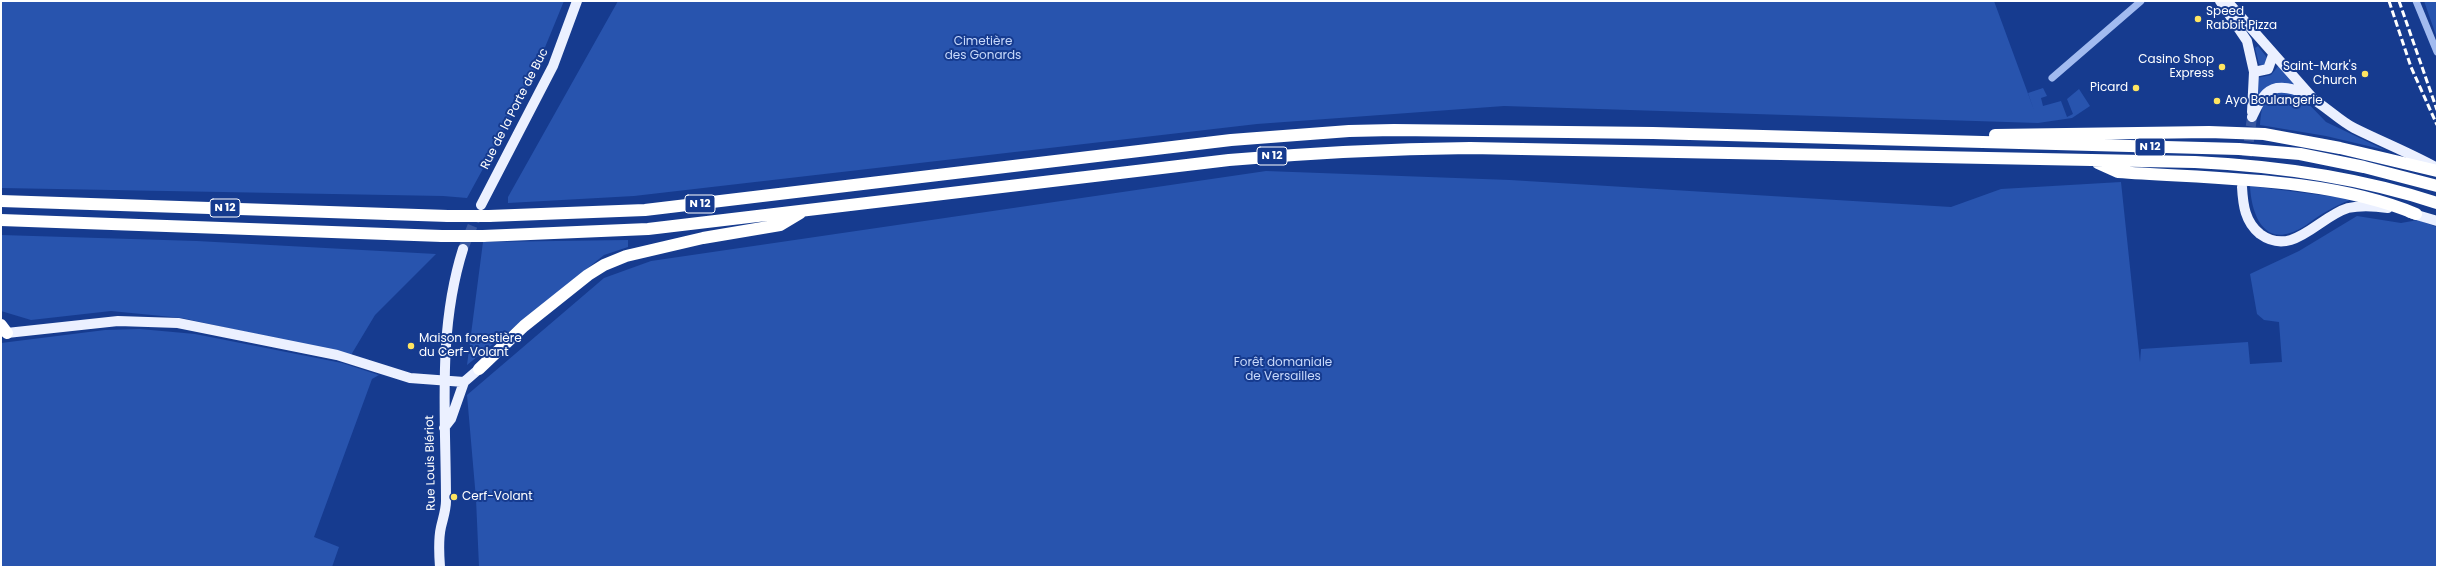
<!DOCTYPE html>
<html>
<head>
<meta charset="utf-8">
<style>
  body { margin:0 }
  #map { position:relative; width:2438px; height:568px; overflow:hidden; background:#163b8f; font-family:Poppins,sans-serif }
  canvas { display:block }
  .frame { position:absolute; inset:0; border:2px solid #fff; pointer-events:none }
</style>
</head>
<body>
<div id="map">
<canvas width="2438" height="568"></canvas>
<div class="frame"></div>
</div>
<script>
const ctx = document.querySelector('canvas').getContext('2d');
ctx.lineJoin = 'round';
function fill(path, color) {
  ctx.fillStyle = color;
  ctx.fill(path, 'evenodd');
}
function trace(path, color, width, dash) {
  ctx.strokeStyle = color;
  ctx.lineWidth = width;
  ctx.lineCap = dash ? 'butt' : 'round';
  ctx.setLineDash(dash || []);
  ctx.stroke(path);
}
function label(font, color, halo, rows, align = 'center') {
  ctx.font = font + ' Poppins,sans-serif';
  ctx.lineWidth = 4;
  ctx.setLineDash([]);
  ctx.textBaseline = 'middle';
  ctx.strokeStyle = halo;
  ctx.fillStyle = color;
  for (const [text, x, y, turn = 0] of rows) {
    ctx.save();
    ctx.translate(x, y);
    ctx.rotate((+turn || 0) * Math.PI / 180);
    ctx.textAlign = isNaN(turn) ? turn : align;
    if (halo) ctx.strokeText(text, 0, 0);
    ctx.fillText(text, 0, 0);
    ctx.restore();
  }
}
fill(new Path2D(`
  M1,1h563l-32,78 -65,119 -24,-2 -442,-8z
  M618,1h1376l40,109 -6,-17 15,-5 4,8 -6,2 2,8 18,-5 6,16 6,-3 -6,-15 12,-10 11,17 -18,12 -34,5 -534,-17 -247,18 -623,72 -126,7v-6z
  M2424,1h13v37z
  M2258,46l10,13 -4,7 -5,-2 -4,-16z
  M2279,65l20,22 -42,9v-18l14,-3z
  M2286,91l16,6 24,25 59,28 -59,-14 -66,-11c2,-22 3,-30 26,-34z
  M1266,171l244,9 441,27 50,-18 120,-7 19,180 1,-13 107,-7 2,22 32,-2 -3,-40 -15,-2 -7,-6 -7,-40 49,-23 58,-35 44,7 17,-3 19,7v340h-1958l-3,-68 -9,-104 137,-117 47,-17z
  M2250,186l102,13c-10,4 -20,9 -30,15 -10,6 -20,16 -32,19 -30,10 -39,-25 -40,-47z
  M1,235l196,6 239,13 -61,61 -24,40 -169,-37 -71,-7 -80,9 -30,-9z
  M628,240v7l-24,8 -137,110 16,-123z
  M140,329l55,5 147,29 37,12 -7,4 -58,158 25,10 -7,20h-331v-224l104,-13z`), '#2854ae');
trace(new Path2D(`
  M2243,186l9,-69
  M463,249l16,-39`), '#3958a0', 10, [10, 5]);
trace(new Path2D(`
  M2416,1l21,51
  M2052,78l89,-77`), '#a2bbf0', 7);
trace(new Path2D(`
  M2220,1l27,40 7,31 -2,40
  M2227,1l84,95
  M2254,72l14,-3 5,-14
  M2252,117c6,-12 11,-26 25,-29 29,-4 55,29 77,40 28,14 56,25 83,40
  M2242,187c1,18 3,35 18,47 33,24 58,-17 88,-26 13,-3 27,-2 40,0
  M481,205l72,-139 24,-65
  M2410,213l27,8
  M7,333l111,-12 60,2 159,32 73,23 54,4
  M444,428l7,-9 13,-37 15,-13
  M440,567c-1,-13 -2,-27 1,-40 2,-9 5,-17 5,-26 0,-85 -9,-170 17,-252`), '#ebf0ff', 10);
trace(new Path2D(`
  M1995,135l214,-3 55,2 76,14 97,23
  M2098,163l20,9c95,7 210,5 298,42
  M1,201l447,15
  M489,216l156,-6 586,-70 118,-9 45,-1 259,3 586,16 61,5 64,13 73,19
  M1,220l441,16
  M483,236l165,-7 581,-69c80,-7 160,-11 241,-12l725,14c83,4 163,15 242,41
  M1,325l6,8
  M479,369l45,-43 64,-51 16,-10 22,-9 77,-18 77,-13 20,-12`), '#fff', 12);
trace(new Path2D(`
  M2389,1l22,66 26,58
  M2399,1l38,109`), '#fff', 3, [7, 3]);
trace(new Path2D(`
  M448,216h41
  M442,236h41`), '#fff', 12);
for (const [x, y, r, color] of [
  [2198,19,4,"#ffe561"],
  [2222,67,4,"#ffe561"],
  [2365,74,4,"#ffe561"],
  [2136,88,4,"#ffe561"],
  [2217,101,4,"#ffe561"],
  [411,346,4,"#ffe561"],
  [454,497,4,"#ffe561"]
]) {
  const dot = new Path2D();
  dot.arc(x, y, r, 0, 2 * Math.PI);
  ctx.fillStyle = color;
  ctx.fill(dot);
  trace(dot, '#163b8f', 1.5);
}
for (const [x, y, w] of [
  [2150,147,30],
  [1272,156,30],
  [700,204,30],
  [225,208,30]
]) {
  const box = new Path2D();
  box.roundRect(x - w / 2, y - 9, w, 18, 3);
  ctx.fillStyle = '#163b8f';
  ctx.fill(box);
  trace(box, '#fff', 1);
}
label('bold 11px', '#fff', null, [
  ["N 12",2150,147],
  ["N 12",1272,156],
  ["N 12",700,204],
  ["N 12",225,208]
]);
label('12px', '#fff', '#163b8f', [
  ["Speed",2206,12],
  ["Rabbit Pizza",2206,26],
  ["Casino Shop",2214,60,"right"],
  ["Express",2214,74,"right"],
  ["Saint-Mark's",2357,67,"right"],
  ["Church",2357,81,"right"],
  ["Picard",2128,88,"right"],
  ["Ayo Boulangerie",2225,101],
  ["Maison forestière",419,339],
  ["du Cerf-Volant",419,353],
  ["Cerf-Volant",462,497]
], 'left');
label('12px', '#c8d9fb', '#163b8f', [
  ["Cimetière",983,42],
  ["des Gonards",983,56],
  ["Forêt domaniale",1283,363],
  ["de Versailles",1283,377]
]);
label('12px', '#fff', '#163b8f', [
  ["Rue de la Porte de Buc",515,109,-63],
  ["Rue Louis Blériot",431,463,-91]
]);
</script>
</body>
</html>
